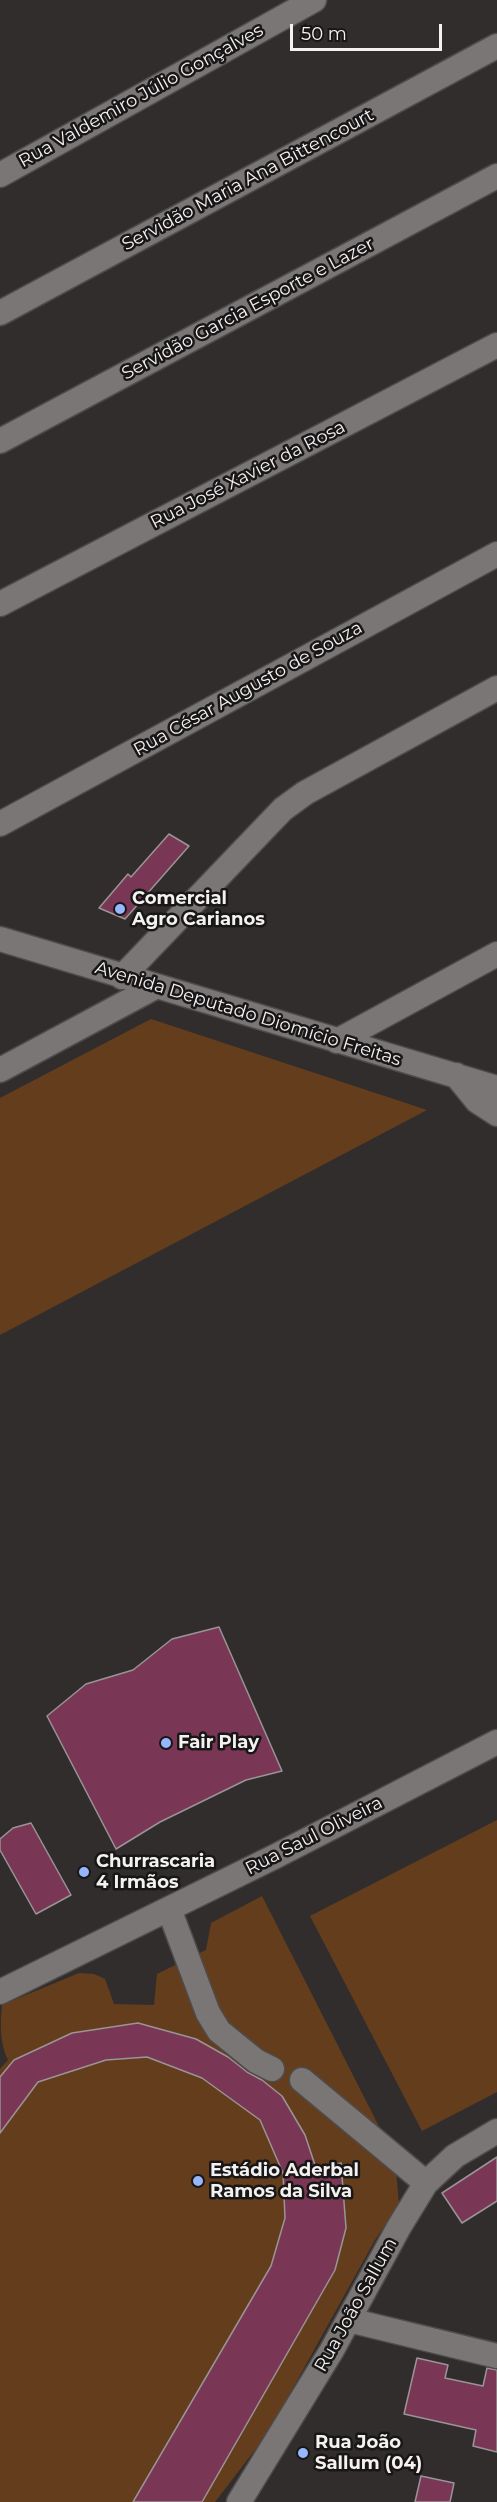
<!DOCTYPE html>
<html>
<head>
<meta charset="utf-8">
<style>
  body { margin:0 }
  #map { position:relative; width:497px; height:2502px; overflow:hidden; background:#322d2d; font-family:Montserrat,sans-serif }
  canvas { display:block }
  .scale { position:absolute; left:290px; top:24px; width:152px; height:27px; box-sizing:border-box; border:3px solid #f4f1f1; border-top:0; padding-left:8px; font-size:18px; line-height:21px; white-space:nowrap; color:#f4f1f1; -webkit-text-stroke:4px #181616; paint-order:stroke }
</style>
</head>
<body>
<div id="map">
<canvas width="497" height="2502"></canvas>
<div class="scale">50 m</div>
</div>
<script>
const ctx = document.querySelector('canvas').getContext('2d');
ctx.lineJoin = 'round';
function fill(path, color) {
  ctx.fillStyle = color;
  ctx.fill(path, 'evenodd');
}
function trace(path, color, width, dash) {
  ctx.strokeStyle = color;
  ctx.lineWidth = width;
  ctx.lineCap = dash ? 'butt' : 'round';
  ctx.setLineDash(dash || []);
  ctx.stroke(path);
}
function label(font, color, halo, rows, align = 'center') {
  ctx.font = font + ' Montserrat,sans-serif';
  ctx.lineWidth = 5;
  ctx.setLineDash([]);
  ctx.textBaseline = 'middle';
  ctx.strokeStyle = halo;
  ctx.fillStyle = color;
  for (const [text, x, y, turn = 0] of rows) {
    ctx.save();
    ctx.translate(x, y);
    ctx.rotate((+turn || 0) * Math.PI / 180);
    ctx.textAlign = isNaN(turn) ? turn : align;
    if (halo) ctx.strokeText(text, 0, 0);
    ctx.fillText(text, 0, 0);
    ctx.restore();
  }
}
fill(new Path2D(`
  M151,1019l276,91 -427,225v-237z
  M497,1820v272l-75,39 -112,-215z
  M262,1896l133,262 4,47 -24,35 -107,193 -53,69h-215v-433l8,-9c-8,-15 -8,-37 -6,-55l77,-32 15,1 11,5 9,25 40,1 3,-31 49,-24 5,-27z`), '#643e1c');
const building = new Path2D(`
  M169,834l20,12 -64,73 -26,-11 29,-34 3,3z
  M219,1627l63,144 -36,9 -86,42 -44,27 -69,-133 39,-32 47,-14 39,-31z
  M31,1823l40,72 -35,19 -36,-64v-11l13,-11z
  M138,2023l58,16 32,18 19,15 15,8 20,16 23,39 11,33 25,-5 5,65 -11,42 -133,232h-69l138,-236 14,-48 -2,-45 -23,-53 -58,-42 -55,-21 -41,3 -68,22 -38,51v-56l14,-17 58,-27z
  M497,2157v44l-35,22 -20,-30z
  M417,2358l31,7 -3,13 38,8 4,-18 10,2v82l-24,-6 3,-16 -72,-16z
  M421,2476l33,7 -4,19h-35z`);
fill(building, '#7a3755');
trace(building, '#999496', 1.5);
const minor = new Path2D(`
  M0,175l314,-175
  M0,313l497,-267
  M0,441l497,-265
  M0,604l497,-259
  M0,824l497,-270
  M0,939l497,149
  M122,977l161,-168 22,-16 192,-105
  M337,1041l160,-87
  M0,1070l155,-83
  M456,1075l21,26 20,13
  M169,1909l39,104 11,18 37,30 16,8
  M0,1992l276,-136 221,-114
  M302,2080l124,103
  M349,2320l148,36
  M239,2502l93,-152 67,-123 27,-44 29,-27 42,-25`);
trace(minor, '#4e4b4b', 27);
trace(minor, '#7b7676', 24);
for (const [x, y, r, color] of [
  [120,909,6,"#96b6fd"],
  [166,1743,6,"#96b6fd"],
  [84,1872,6,"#96b6fd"],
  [198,2181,6,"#96b6fd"],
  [303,2453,6,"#96b6fd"]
]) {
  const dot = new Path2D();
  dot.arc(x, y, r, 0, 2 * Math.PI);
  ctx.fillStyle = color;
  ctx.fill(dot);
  trace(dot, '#181616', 2);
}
label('18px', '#f4f1f1', '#181616', [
  ["Rua Valdemiro Júlio Gonçalves",141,96,-29],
  ["Servidão Maria Ana Bittencourt",248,180,-28],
  ["Servidão Garcia Esporte e Lazer",248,309,-28],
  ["Rua José Xavier da Rosa",248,475,-27],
  ["Rua César Augusto de Souza",248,689,-29],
  ["Avenida Deputado Diomício Freitas",248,1014,17],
  ["Rua Saul Oliveira",314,1836,-27],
  ["Rua João Sallum",356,2305,-61]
]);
label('bold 18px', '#f4f1f1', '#181616', [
  ["Comercial",132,899],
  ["Agro Carianos",132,920],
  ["Fair Play",178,1743],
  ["Churrascaria",96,1862],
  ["4 Irmãos",96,1883],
  ["Estádio Aderbal",210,2171],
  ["Ramos da Silva",210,2192],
  ["Rua João",315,2443],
  ["Sallum (04)",315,2464]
], 'left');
</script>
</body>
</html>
